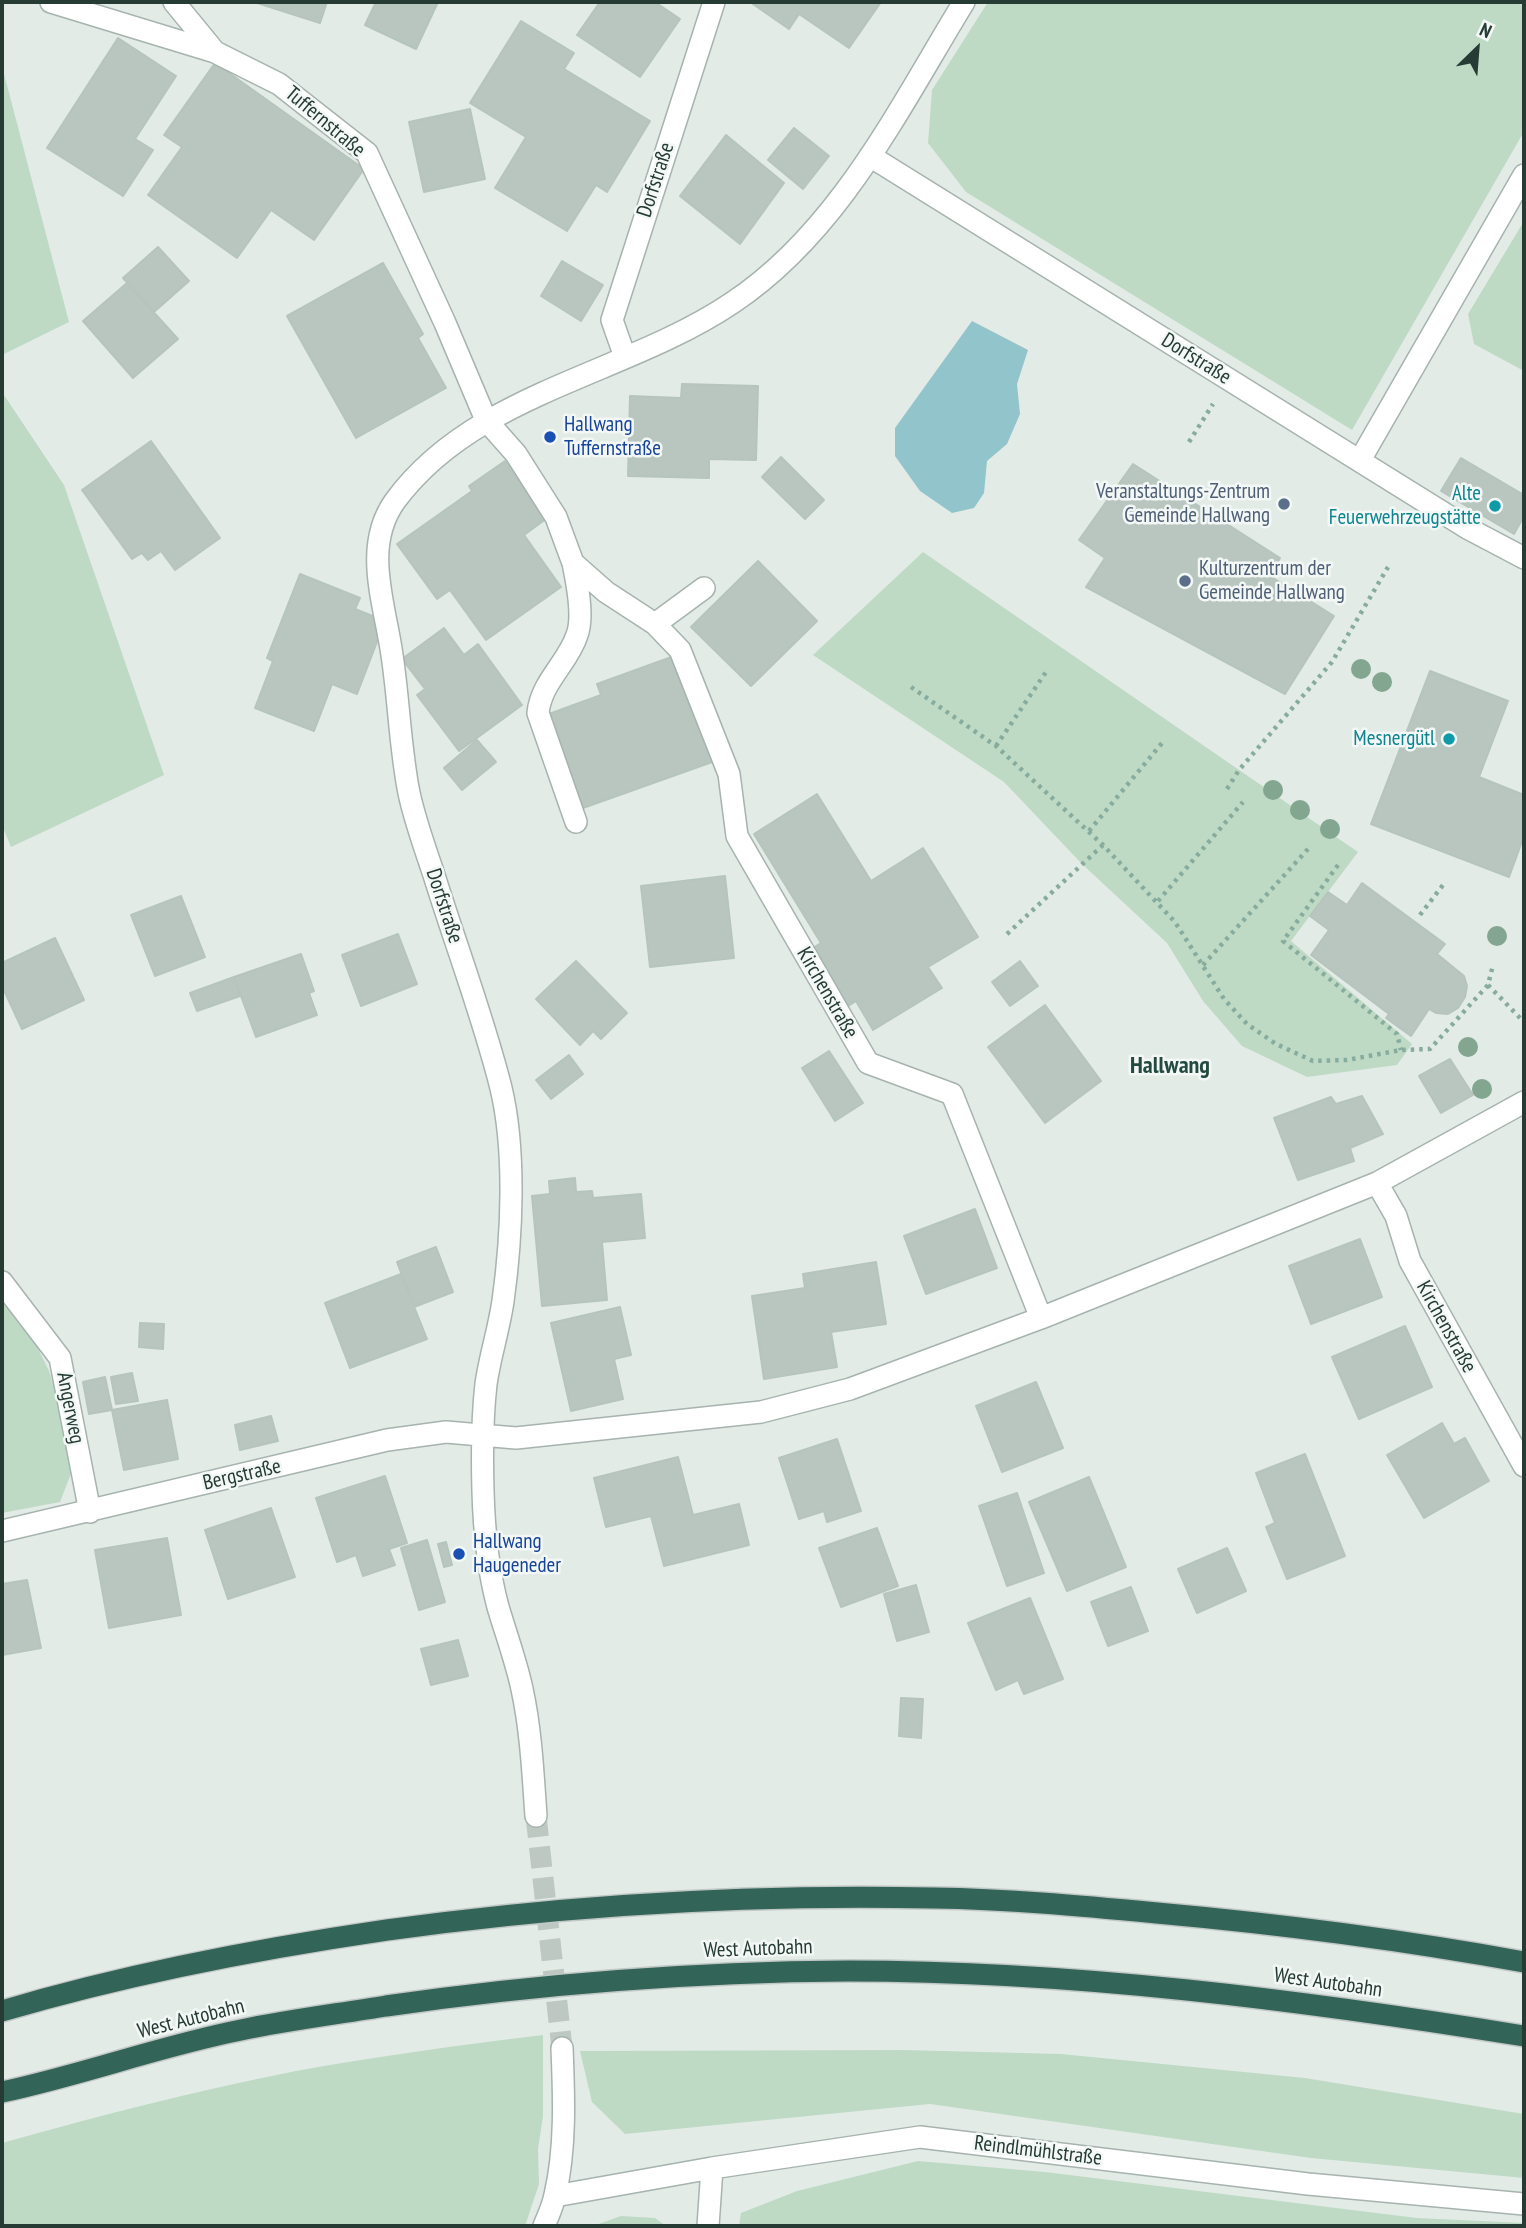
<!DOCTYPE html>
<html>
<head>
<meta charset="utf-8">
<style>
  body { margin:0 }
  #map { position:relative; width:1526px; height:2228px; overflow:hidden; background:#e3ebe7; font-family:"PT Sans Narrow",sans-serif }
  canvas { display:block }
  .frame { position:absolute; inset:0; border:4px solid #253b34; pointer-events:none }
  .north { position:absolute; left:1442px; top:14px; width:70px; height:70px; -webkit-text-stroke:5px #f3f8f6; paint-order:stroke; rotate:25deg; font-size:19px; font-weight:700; line-height:28px; text-align:center; color:#253b34 }
  .north::after { content:''; display:block; margin:auto; width:24px; height:32px; background:#253b34; clip-path:polygon(50% 0,100% 100%,50% 72%,0 100%) }
</style>
</head>
<body>
<div id="map">
<canvas width="1526" height="2228"></canvas>
<div class="frame"></div>
<div class="north">N</div>
</div>
<script>
const ctx = document.querySelector('canvas').getContext('2d');
ctx.lineJoin = 'round';
function fill(path, color) {
  ctx.fillStyle = color;
  ctx.fill(path, 'evenodd');
}
function trace(path, color, width, dash) {
  ctx.strokeStyle = color;
  ctx.lineWidth = width;
  ctx.lineCap = dash ? 'butt' : 'round';
  ctx.setLineDash(dash || []);
  ctx.stroke(path);
}
function label(font, color, halo, rows, align = 'center') {
  ctx.font = font + ' "PT Sans Narrow",sans-serif';
  ctx.lineWidth = 5;
  ctx.setLineDash([]);
  ctx.textBaseline = 'middle';
  ctx.strokeStyle = halo;
  ctx.fillStyle = color;
  for (const [text, x, y, turn = 0] of rows) {
    ctx.save();
    ctx.translate(x, y);
    ctx.rotate((+turn || 0) * Math.PI / 180);
    ctx.textAlign = isNaN(turn) ? turn : align;
    if (halo) ctx.strokeText(text, 0, 0);
    ctx.fillText(text, 0, 0);
    ctx.restore();
  }
}
fill(new Path2D(`
  M988,2h536v134l-2,-1 -170,295 -386,-238 -38,-49 4,-53z
  M2,66l67,256 -67,33z
  M1524,221v150l-50,-27 -6,-30z
  M2,392l62,93 100,290 -153,72 -9,-22z
  M923,552l435,300 -67,89 121,103 -15,21 -90,12 -65,-31 -39,-45 -36,-58 -85,-79 -78,-82 -191,-127z
  M2,1299l32,41 15,31 19,61 4,39 -12,31 -58,11z
  M543,2035v81l-5,33 1,35 -14,42h-523v-83c96,-27 197,-53 294,-72 82,-15 165,-26 247,-36z
  M903,2050l158,4 244,24 219,36v64l-213,-20 -381,-54 -305,30 -33,-32 -12,-51z
  M918,2161l127,11 372,46 107,5v3h-785l2,-13 56,-22z
  M621,2216l34,2 11,8h-73z`), '#bedac5');
fill(new Path2D(`
  M972,321l56,29 -11,34 3,30 -13,30 -20,17 -3,32 -10,15 -22,5 -32,-22 -25,-35v-28z`), '#91c4cb');
const building = new Path2D(`
  M254,2h73l-7,21z
  M376,2h62l-22,47 -51,-24z
  M600,2h55l25,17 -40,58 -63,-42z
  M750,2h131l-32,46 -50,-34 -10,15z
  M521,21l53,32 -10,16 86,52 -43,71 -11,-7 -29,46 -72,-43 31,-51 -56,-34z
  M118,38l58,38 -41,63 18,11 -30,46 -76,-48z
  M215,63l149,106 -50,71 -43,-30 -34,48 -89,-63 34,-48 -18,-12z
  M470,109l15,70 -61,13 -15,-70z
  M794,128l35,28 -26,33 -35,-29z
  M726,135l58,48 -44,61 -60,-48z
  M158,247l31,34 -35,31 -31,-34z
  M562,261l41,24 -22,36 -40,-25z
  M383,263l40,71 -5,4 28,50 -90,50 -69,-122z
  M127,283l51,56 -45,39 -50,-57z
  M682,384l76,2 -2,74 -47,-1v19l-81,-2 2,-80 51,2z
  M151,441l69,97 -45,32 -14,-19 -13,9 -6,-7 -10,6 -50,-69z
  M781,457l43,43 -19,19 -43,-42z
  M1461,458l63,37v21l-10,18 -73,-43z
  M505,461l41,58 -22,16 37,52 -75,53 -36,-50 -13,9 -40,-55 75,-53 -3,-5z
  M1133,464l147,94 -10,18 64,40 -49,78 -199,-107 19,-29 -26,-18z
  M758,561l59,60 -66,65 -60,-59z
  M300,574l60,24 -5,11 30,12 -28,73 -25,-10 -18,47 -59,-23 18,-47 -6,-3z
  M444,628l20,27 14,-11 44,61 -63,46 -42,-56 8,-6 -23,-30z
  M677,655l38,106 -132,47 -34,-94 52,-19 -4,-11z
  M1430,671l78,30 -29,76 45,18v41l-15,41 -138,-53z
  M477,740l19,22 -34,28 -18,-22z
  M817,794l54,87 52,-33 55,89 -50,30 14,21 -69,42 -17,-29 -14,9 -36,-58 15,-9 -67,-109z
  M725,876l9,82 -84,9 -9,-81z
  M1362,883l83,61 -8,10 27,22 3,10 -2,11 -7,11 -10,6 -12,-1 -7,-4 -18,27 -25,-18 3,-4 -78,-59 18,-25 -19,-14 18,-24 19,13z
  M181,896l24,61 -50,19 -24,-61z
  M398,934l19,50 -56,22 -19,-51z
  M55,938l29,62 -62,29 -20,-43v-23z
  M301,954l13,37 -5,2 8,22 -61,22 -22,-60z
  M576,961l51,52 -26,26 -8,-8 -13,14 -44,-46z
  M1020,961l18,25 -28,20 -18,-24z
  M234,977l6,19 -43,15 -7,-18z
  M1045,1005l56,76 -56,42 -57,-76z
  M829,1051l34,52 -28,18 -33,-53z
  M569,1055l14,19 -32,25 -15,-19z
  M1450,1059l23,36 -32,18 -22,-37z
  M1362,1096l21,38 -33,14 4,13 -56,19 -24,-62 57,-21 5,7z
  M575,1178l1,14 16,-1 1,7 48,-4 4,44 -43,4 5,58 -65,6 -10,-110 18,-2 -1,-13z
  M975,1209l22,59 -71,26 -22,-58z
  M1360,1239l22,58 -71,27 -22,-58z
  M436,1247l17,45 -39,15 -17,-45z
  M876,1262l10,62 -55,8 6,35 -73,12 -12,-83 53,-8 -2,-14z
  M401,1274l26,65 -77,29 -25,-65z
  M620,1307l11,48 -17,4 9,40 -52,12 -20,-88z
  M140,1323l24,1 -1,25 -24,-2z
  M1405,1326l27,61 -73,32 -27,-62z
  M132,1373l6,28 -22,3 -5,-27z
  M105,1377l7,33 -23,4 -6,-32z
  M1036,1382l27,66 -61,24 -26,-66z
  M167,1400l11,59 -54,11 -12,-60z
  M271,1416l7,25 -38,9 -5,-25z
  M1442,1423l12,21 11,-6 24,43 -65,37 -37,-63z
  M837,1439l24,72 -34,11 -3,-11 -25,8 -20,-61z
  M1305,1454l40,102 -58,23 -21,-52 9,-4 -19,-50z
  M678,1457l15,58 46,-11 10,41 -85,21 -13,-50 -45,11 -12,-49z
  M385,1476l22,67 -18,6 6,16 -32,11 -7,-21 -19,7 -21,-64z
  M1089,1477l37,90 -59,24 -38,-89z
  M1017,1493l27,80 -37,13 -28,-80z
  M271,1508l24,69 -67,22 -23,-69z
  M877,1528l21,58 -57,21 -22,-59z
  M167,1538l14,77 -72,13 -14,-78z
  M427,1540l18,62 -26,8 -18,-62z
  M446,1542l6,23 -8,2 -6,-23z
  M1227,1548l19,43 -49,22 -19,-44z
  M27,1580l14,68 -39,7v-71z
  M916,1585l13,47 -32,9 -13,-47z
  M1131,1587l17,44 -40,15 -17,-44z
  M1030,1598l33,81 -39,15 -6,-14 -22,10 -28,-67z
  M458,1640l10,36 -37,9 -10,-36z
  M901,1698l22,1 -2,39 -22,-2z`);
fill(building, '#b9c6c0');
trace(building, '#b6c4be', 2);
trace(new Path2D(`
  M536,1816l26,232`), '#bdc8c3', 21, [21, 10]);
const minor = new Path2D(`
  M51,2l164,50 64,32 88,69 78,170 41,97 30,34 40,63 17,46 33,29 49,32 49,-36
  M174,2l41,50
  M870,156l599,373 55,29
  M625,357l-13,-37 102,-318
  M1360,460l164,-285
  M573,563c4,19 11,54 4,72 -9,28 -36,47 -39,78l38,109
  M655,624l25,26 49,124 8,62 131,227 84,31 89,224
  M1377,1183l19,33 14,45 114,205
  M2,1282l58,76 30,154
  M2,1531l385,-91 59,-8 70,6 245,-26 89,-23 191,-71 336,-135 147,-81
  M536,1816c-3,-42 -5,-86 -14,-127 -6,-28 -16,-55 -24,-82 -10,-37 -14,-78 -15,-116 -1,-35 -1,-72 3,-107 4,-28 13,-55 17,-83 9,-64 13,-150 -2,-213 -18,-72 -45,-142 -67,-213 -9,-27 -19,-54 -25,-82 -9,-45 -10,-92 -17,-138 -7,-51 -30,-108 3,-154 79,-108 230,-126 337,-198 107,-71 167,-195 232,-301
  M555,2196l157,-28 208,-31 388,47 216,20
  M544,2226c4,-10 9,-20 11,-31 11,-47 9,-99 7,-147
  M708,2226l4,-58`);
const highway = new Path2D(`
  M2,2011c125,-37 255,-62 385,-81 181,-25 364,-36 547,-32 74,1 149,8 223,15 123,11 246,27 367,49
  M2,2092c80,-17 158,-46 239,-62 48,-10 97,-16 145,-24 153,-22 307,-34 462,-35 226,0 453,29 676,65`);
trace(minor, '#a6b3ae', 24);
trace(highway, '#c2c8c6', 24);
trace(new Path2D(`
  M1189,442l24,-38
  M911,687l85,59 107,99 72,77 49,77 23,25 29,20 37,17 34,-1 54,-10 29,-1 58,-64 5,-20
  M996,746l50,-74
  M1227,789l12,-19 93,-108 56,-95
  M1089,831l73,-88
  M1338,865l-55,76 114,93 4,16
  M1158,901l85,-99
  M1420,915l23,-30
  M1007,934l96,-89
  M1203,965l105,-116
  M1488,985l36,37`), '#87ac9e', 4.5, [3.5, 5]);
trace(minor, '#fff', 21);
trace(highway, '#336458', 21);
ctx.fillStyle = '#82a68f';
for (const [x, y] of [
  [1361,669],
  [1382,682],
  [1273,790],
  [1300,810],
  [1330,829],
  [1497,936],
  [1468,1047],
  [1482,1089]
]) {
  ctx.beginPath();
  ctx.arc(x, y, 10, 0, 2 * Math.PI);
  ctx.fill();
}
for (const [x, y, r, color] of [
  [550,437,7,"#1a4fb4"],
  [1284,504,7,"#5c6f8a"],
  [1495,506,7,"#0f9aa8"],
  [1185,581,7,"#5c6f8a"],
  [1449,739,7,"#0f9aa8"],
  [459,1554,7,"#1a4fb4"]
]) {
  const dot = new Path2D();
  dot.arc(x, y, r, 0, 2 * Math.PI);
  ctx.fillStyle = color;
  ctx.fill(dot);
  trace(dot, '#f3f8f6', 2.5);
}
label('21px', '#253b34', '#f3f8f6', [
  ["Tuffernstraße",325,122,40],
  ["Dorfstraße",656,180,-72],
  ["Dorfstraße",1196,359,32],
  ["Dorfstraße",444,906,72],
  ["Kirchenstraße",827,993,60],
  ["Kirchenstraße",1446,1327,61],
  ["Angerweg",70,1408,79],
  ["Bergstraße",242,1475,-13],
  ["West Autobahn",758,1949,-2],
  ["West Autobahn",1328,1983,8],
  ["West Autobahn",191,2019,-14],
  ["Reindlmühlstraße",1038,2151,7]
]);
label('21px', '#164399', '#f3f8f6', [
  ["Hallwang",564,425],
  ["Tuffernstraße",564,449],
  ["Hallwang",473,1542],
  ["Haugeneder",473,1566]
], 'left');
label('21px', '#4e5e75', '#f3f8f6', [
  ["Veranstaltungs-Zentrum",1270,492],
  ["Gemeinde Hallwang",1270,516],
  ["Kulturzentrum der",1199,569,"left"],
  ["Gemeinde Hallwang",1199,593,"left"]
], 'right');
label('21px', '#0d838f', '#f3f8f6', [
  ["Alte",1481,494],
  ["Feuerwehrzeugstätte",1481,518],
  ["Mesnergütl",1435,739]
], 'right');
label('bold 24px', '#234b3f', '#f3f8f6', [
  ["Hallwang",1170,1066]
]);
</script>
</body>
</html>
